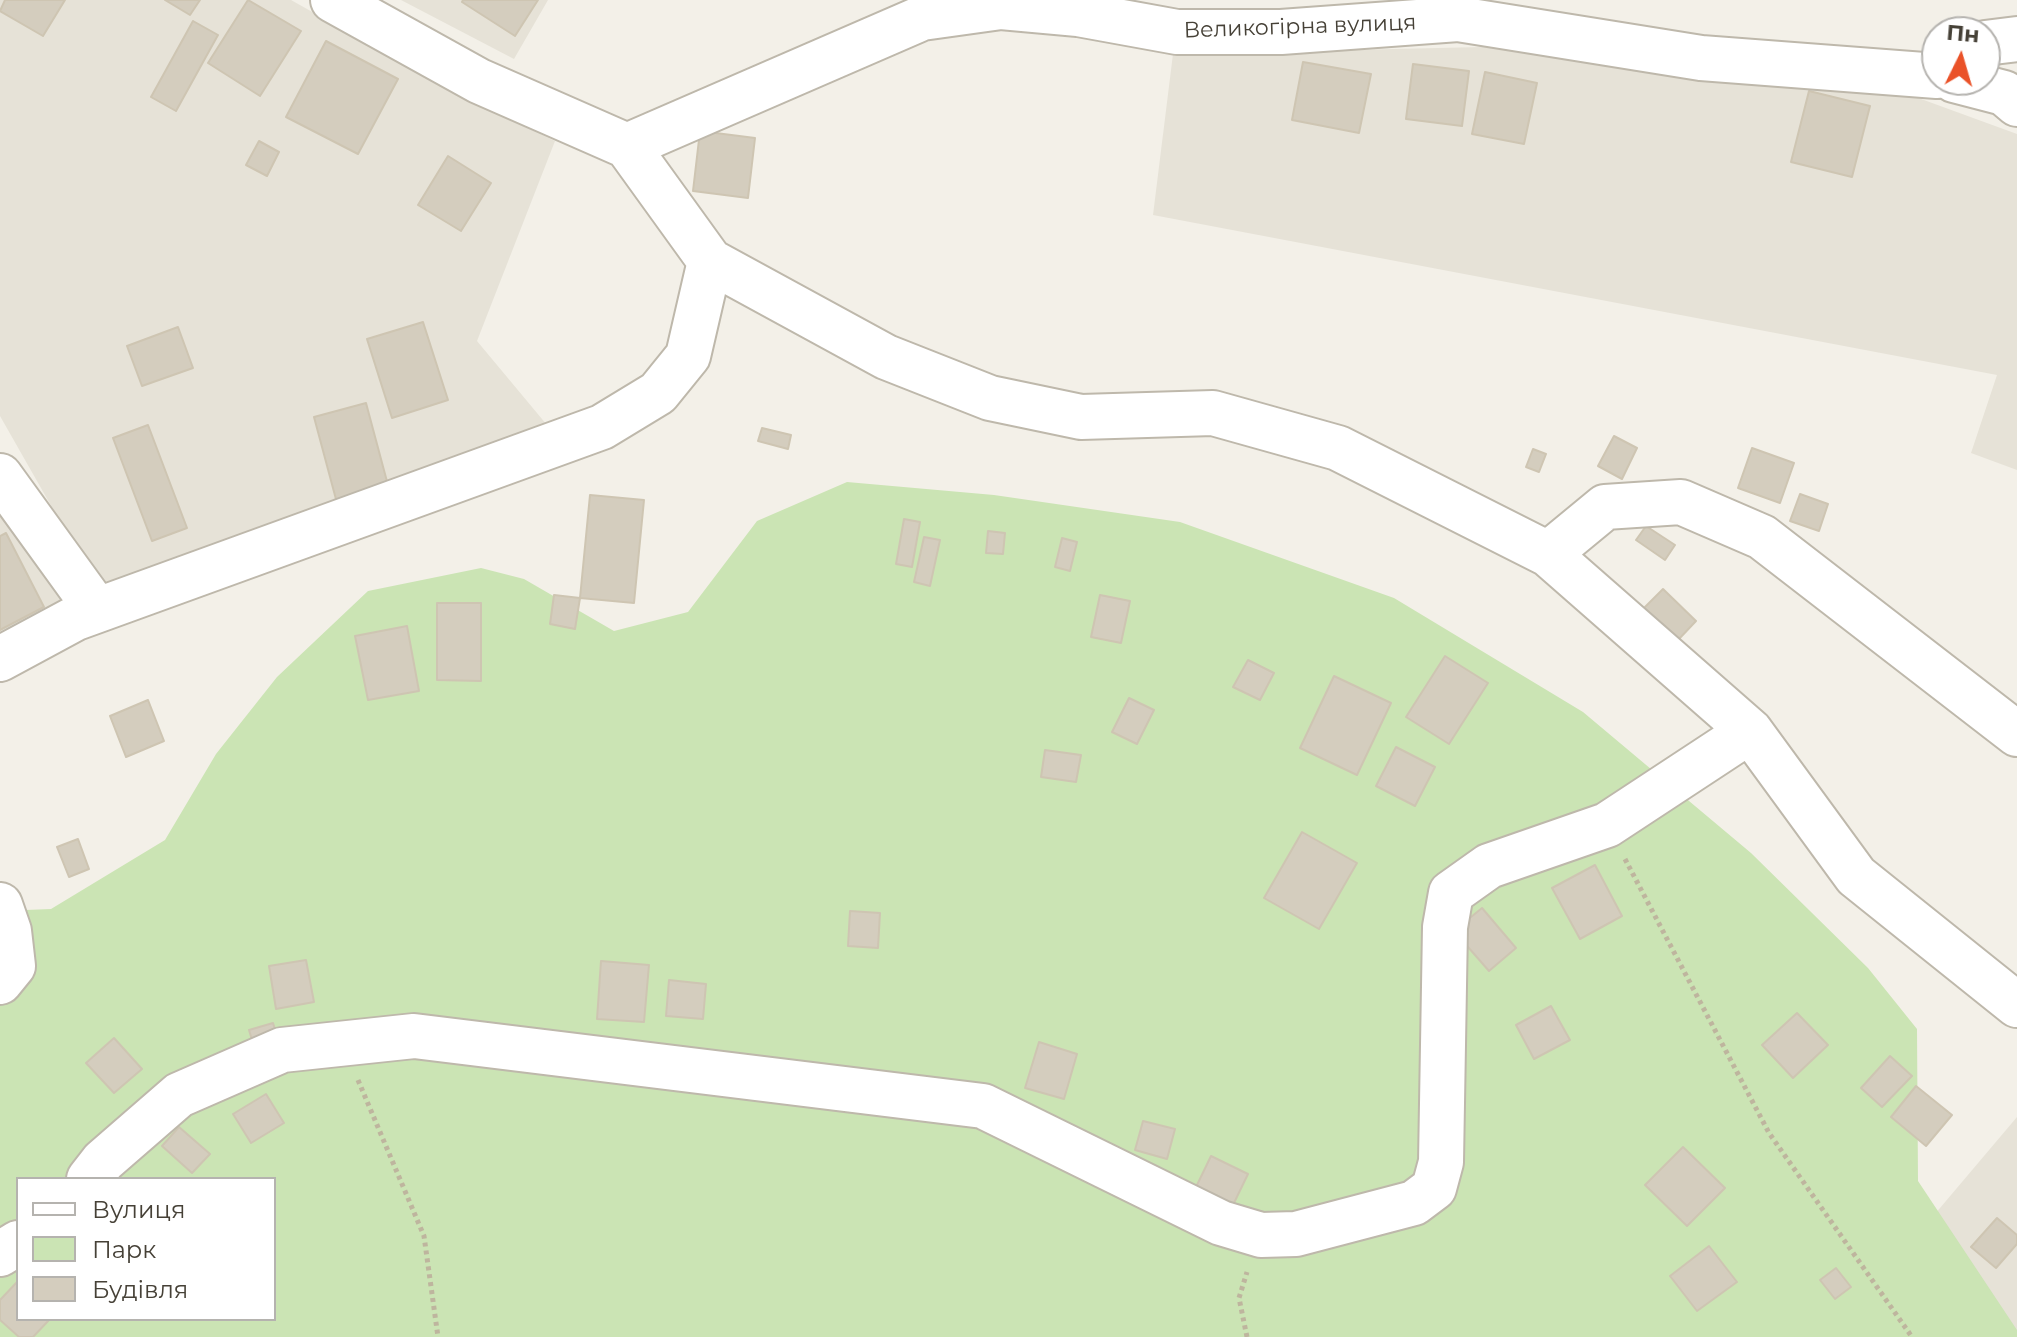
<!DOCTYPE html>
<html>
<head>
<meta charset="utf-8">
<style>
  body { margin:0 }
  #map { position:relative; width:2017px; height:1337px; overflow:hidden; background:#f3f0e8; font-family:Montserrat,sans-serif }
  canvas { display:block }
  .legend { position:absolute; left:16px; top:1177px; width:260px; height:144px; box-sizing:border-box; background:#fff; border:2px solid #b5b3af; margin:0; padding:10px 14px; list-style:none; font-size:24px; color:#464137 }
  .legend li { display:flex; align-items:center; gap:16px; height:40px }
  .legend b { width:40px; border:2px solid #b5b3af }
  .north { position:absolute; left:1921px; top:16px; width:80px; height:80px; box-sizing:border-box; background:#fff; border:2px solid #b5b3af; border-radius:50%; rotate:5deg; font-size:22px; font-weight:700; line-height:32px; text-align:center; color:#464137 }
  .north::after { content:''; display:block; margin:auto; width:28px; height:36px; background:#ea5228; clip-path:polygon(50% 0,100% 100%,50% 72%,0 100%) }
</style>
</head>
<body>
<div id="map">
<canvas width="2017" height="1337"></canvas>
<ul class="legend">
<li><b style="height:10px;background:#fff"></b>Вулиця</li>
<li><b style="height:22px;background:#cbe4b4"></b>Парк</li>
<li><b style="height:22px;background:#d4cdbe"></b>Будівля</li>
</ul>
<div class="north">Пн</div>
</div>
<script>
const ctx = document.querySelector('canvas').getContext('2d');
ctx.lineJoin = 'round';
function fill(path, color) {
  ctx.fillStyle = color;
  ctx.fill(path, 'evenodd');
}
function trace(path, color, width, dash) {
  ctx.strokeStyle = color;
  ctx.lineWidth = width;
  ctx.lineCap = dash ? 'butt' : 'round';
  ctx.setLineDash(dash || []);
  ctx.stroke(path);
}
function label(font, color, halo, rows, align = 'center') {
  ctx.font = font + ' Montserrat,sans-serif';
  ctx.lineWidth = 8;
  ctx.setLineDash([]);
  ctx.textBaseline = 'middle';
  ctx.strokeStyle = halo;
  ctx.fillStyle = color;
  for (const [text, x, y, turn = 0] of rows) {
    ctx.save();
    ctx.translate(x, y);
    ctx.rotate((+turn || 0) * Math.PI / 180);
    ctx.textAlign = isNaN(turn) ? turn : align;
    if (halo) ctx.strokeText(text, 0, 0);
    ctx.fillText(text, 0, 0);
    ctx.restore();
  }
}
fill(new Path2D(`
  M0,0h291l178,100 86,41 -78,200 75,90 -449,166 -103,-181z
  M401,0h147l-34,59z
  M1526,46l376,46 115,42v336l-46,-17 26,-78 -844,-160 20,-161z
  M0,505l68,103 -68,39z
  M2017,1117v220l-132,-64z`), '#e6e2d7');
fill(new Path2D(`
  M847,482l147,13 186,27 214,76 189,114 168,141 117,115 49,61 1,152 99,149v7h-2017v-426l51,-2 114,-69 51,-86 61,-77 91,-86 113,-23 43,11 90,52 74,-19 69,-91zM18,1179h256v140h-256z`), '#cbe4b4');
const building = new Path2D(`
  M5,0h60l-22,36 -43,-25z
  M165,0h35l-10,15z
  M248,0l53,31 -41,65 -52,-33z
  M463,0h75l-23,36 -53,-34z
  M193,21l25,14 -42,76 -25,-14z
  M326,41l72,38 -40,75 -72,-37z
  M1303,62l68,12 -12,59 -67,-13z
  M1413,64l56,7 -7,55 -56,-7z
  M1485,72l52,11 -13,61 -52,-10z
  M1809,91l61,15 -18,71 -61,-15z
  M700,131l55,7 -7,60 -55,-7z
  M259,141l20,11 -12,24 -21,-11z
  M448,156l43,27 -30,48 -43,-26z
  M423,322l25,78 -56,18 -25,-79z
  M178,327l15,41 -51,18 -15,-40z
  M366,403l23,86 -52,14 -23,-86z
  M148,425l39,103 -35,13 -39,-103z
  M762,428l29,7 -3,14 -30,-8z
  M1614,436l23,12 -15,31 -24,-13z
  M1752,448l42,15 -14,40 -42,-15z
  M1533,449l13,5 -7,18 -13,-5z
  M1800,494l28,10 -9,27 -29,-10z
  M590,495l54,5 -10,103 -54,-5z
  M904,519l16,3 -8,45 -16,-3z
  M1646,526l29,19 -10,15 -29,-20z
  M988,531l17,2 -2,21 -17,-1z
  M6,533l38,74 -44,23v-94z
  M924,537l16,3 -10,46 -16,-4z
  M1062,538l15,4 -7,29 -15,-4z
  M1663,589l33,32 -18,19 -34,-32z
  M554,595l26,3 -5,31 -25,-5z
  M1100,595l30,6 -9,42 -30,-6z
  M437,603h44v78l-44,-1z
  M407,626l12,65 -51,9 -13,-64z
  M1445,656l43,27 -39,61 -43,-27z
  M1248,660l26,13 -14,27 -27,-13z
  M1334,676l57,27 -34,72 -57,-27z
  M1129,698l25,12 -17,34 -25,-12z
  M148,700l16,41 -38,16 -16,-41z
  M1396,747l39,20 -20,39 -39,-20z
  M1045,750l36,5 -5,27 -35,-5z
  M1302,832l55,31 -38,66 -55,-31z
  M78,839l11,30 -20,8 -12,-30z
  M1595,865l27,51 -42,23 -28,-51z
  M1482,908l34,40 -27,23 -35,-40z
  M850,911l30,2 -2,35 -30,-2z
  M306,960l8,42 -38,7 -7,-43z
  M601,961l48,4 -5,57 -47,-3z
  M669,980l37,4 -3,35 -37,-3z
  M1551,1006l19,34 -36,19 -18,-34z
  M1797,1013l31,32 -35,33 -31,-33z
  M273,1023l7,22 -24,8 -7,-23z
  M114,1038l28,31 -28,24 -28,-30z
  M1039,1042l38,12 -13,45 -39,-11z
  M1890,1056l22,20 -30,31 -21,-19z
  M1916,1086l36,29 -26,31 -35,-29z
  M266,1094l18,29 -33,20 -18,-29z
  M1143,1121l32,8 -8,30 -32,-9z
  M179,1127l31,27 -18,19 -30,-27z
  M1683,1147l42,41 -38,38 -42,-41z
  M1211,1156l37,18 -15,31 -37,-18z
  M1997,1218l20,17v9l-21,24 -25,-21z
  M1709,1246l28,36 -40,29 -27,-35z
  M1836,1268l15,19 -16,12 -15,-19z
  M18,1281v38h32l-17,18h-14l-19,-17v-20z`);
fill(building, '#d4cdbe');
trace(building, '#cec5b2', 2);
const minor = new Path2D(`
  M333,0l146,81 148,65 295,-128 79,-11 77,7 99,18h104l177,-13 243,39 236,18
  M1985,43l32,-4
  M1954,80l50,13 13,11
  M627,146l83,115 176,96 104,41 91,19 132,-4 125,35 210,106 202,177 106,145 161,129
  M0,476l97,134
  M1548,554l57,-47 76,-5 81,35 255,197
  M0,659l76,-41 526,-191 56,-34 30,-37 22,-95
  M0,905l9,26 4,35 -13,16
  M89,1179l14,-18 76,-66 103,-45 132,-14 569,70 238,117 40,12 35,-1 118,-31 20,-15 7,-26 4,-235 6,-34 38,-27 118,-41 143,-94
  M0,1254l18,-11`);
trace(minor, '#beb8ab', 48);
trace(new Path2D(`
  M1625,859l144,274 143,204
  M358,1080l66,156 14,101
  M1247,1337l-8,-39 8,-26`), '#beb59e', 5, [4, 4]);
trace(minor, '#fff', 44);
label('22px', '#464137', '#fff', [
  ["Великогірна вулиця",1300,27,-2]
]);
</script>
</body>
</html>
